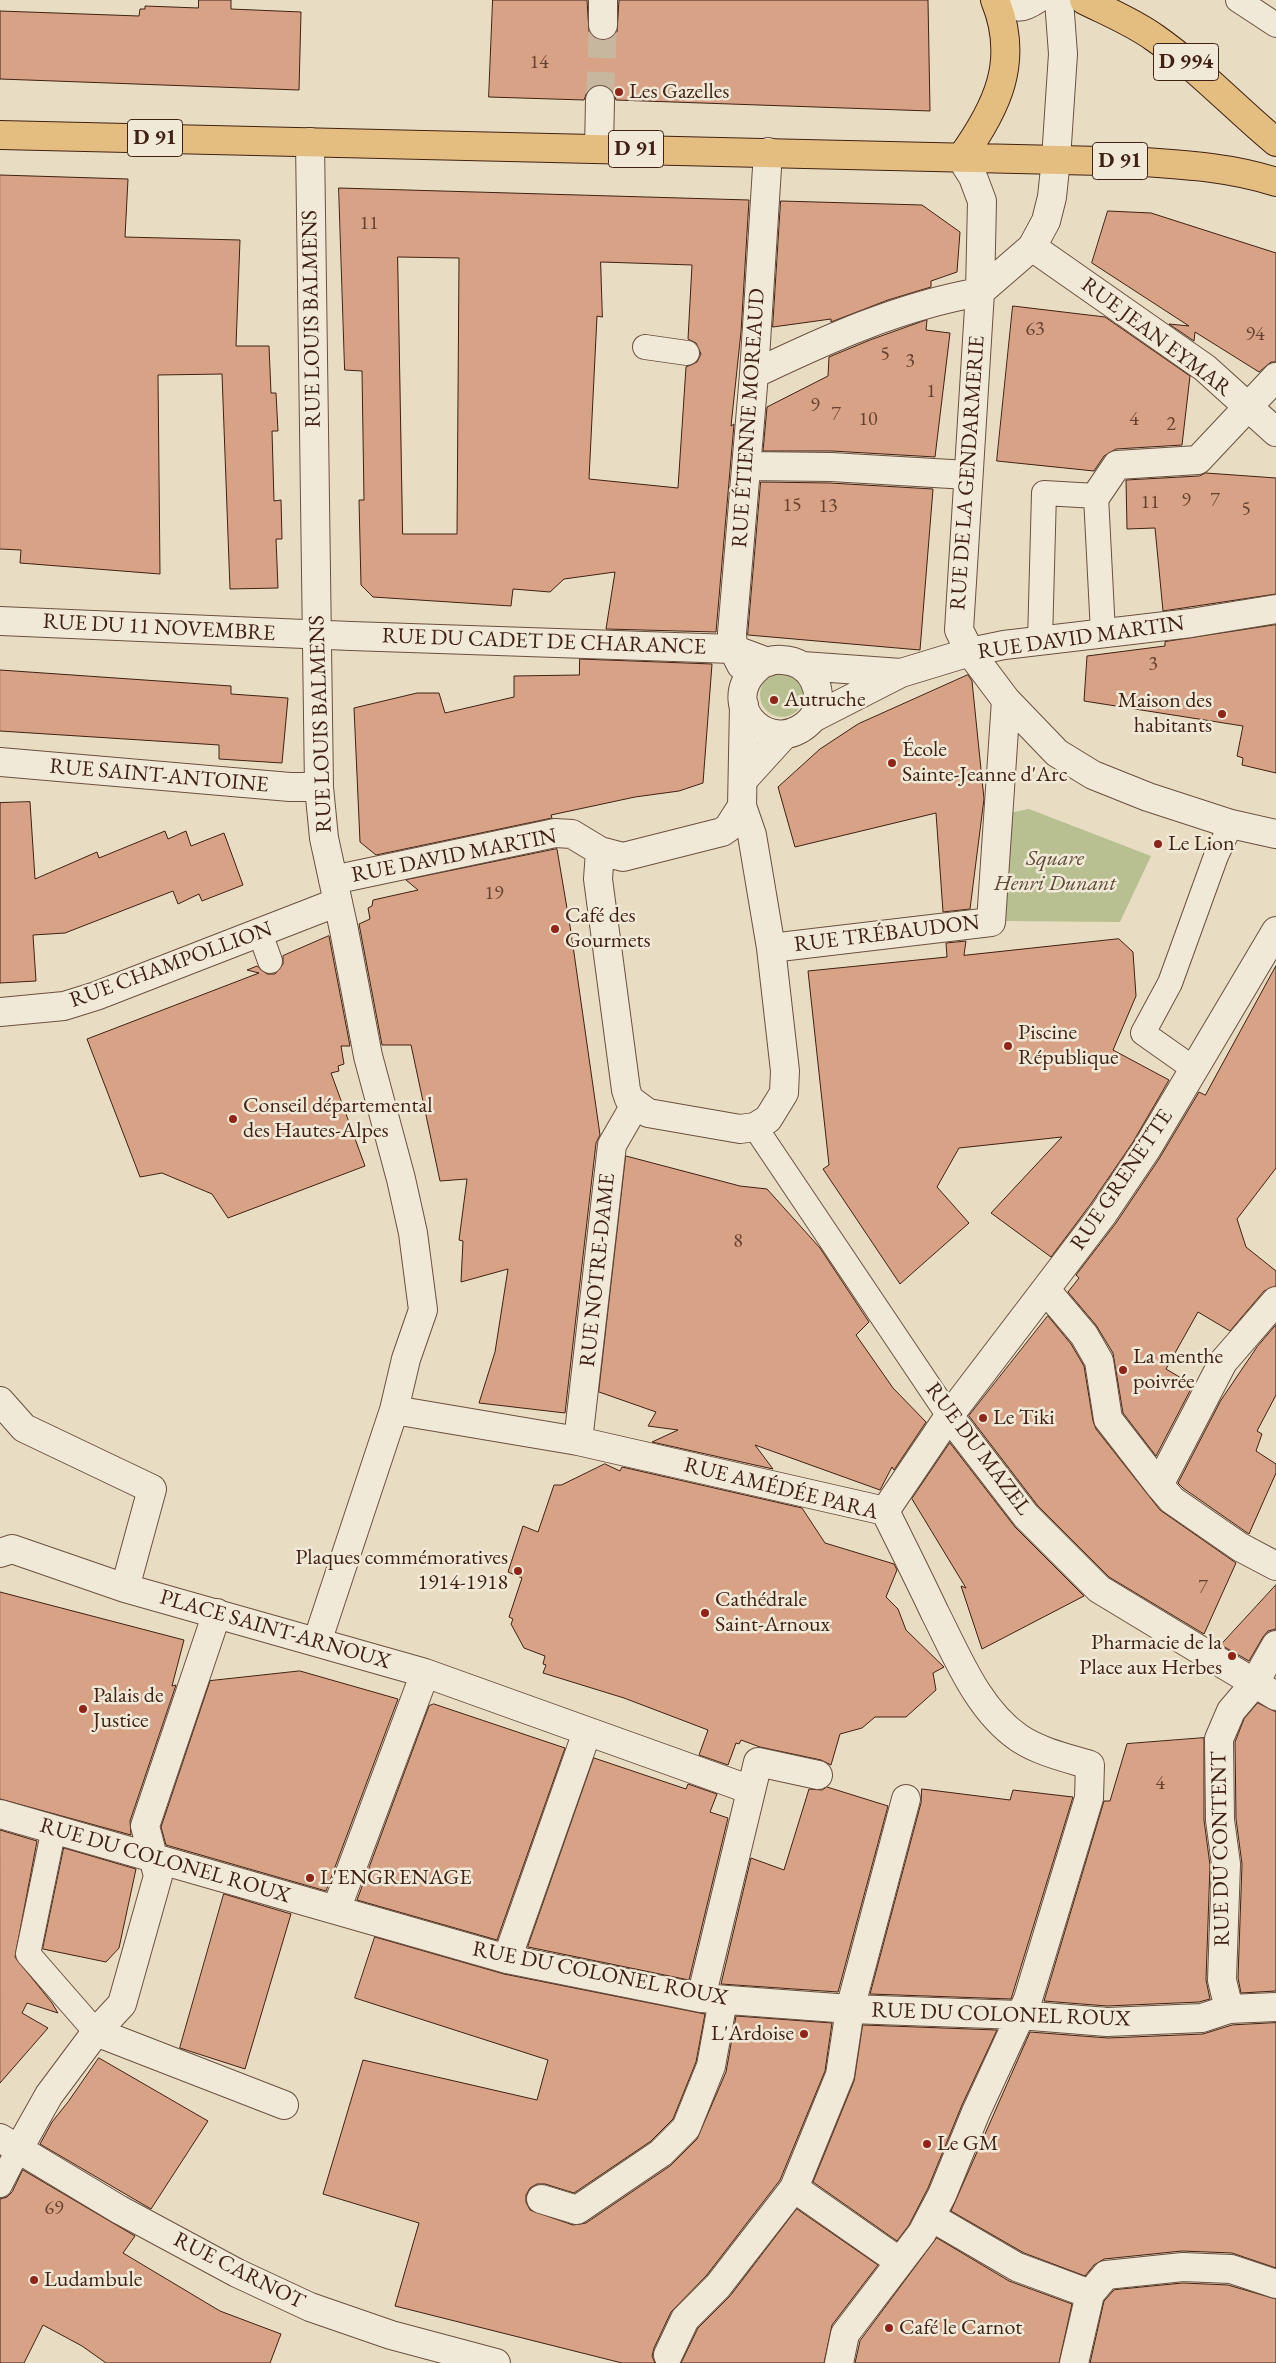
<!DOCTYPE html>
<html>
<head>
<meta charset="utf-8">
<style>
  body { margin:0 }
  canvas { display:block; background:#e8ddc2 }
</style>
</head>
<body>
<canvas width="1276" height="2363"></canvas>
<script>
const ctx = document.querySelector('canvas').getContext('2d');
ctx.lineJoin = 'round';
function fill(path, color) {
  ctx.fillStyle = color;
  ctx.fill(path, 'evenodd');
}
function trace(path, color, width, dash) {
  ctx.strokeStyle = color;
  ctx.lineWidth = width;
  ctx.lineCap = dash ? 'butt' : 'round';
  ctx.setLineDash(dash || []);
  ctx.stroke(path);
}
function label(font, color, halo, rows, align = 'center') {
  ctx.font = font + ' "EB Garamond",serif';
  ctx.lineWidth = 5;
  ctx.setLineDash([]);
  ctx.textBaseline = 'middle';
  ctx.strokeStyle = halo;
  ctx.fillStyle = color;
  for (const [text, x, y, turn = 0] of rows) {
    ctx.save();
    ctx.translate(x, y);
    ctx.rotate((+turn || 0) * Math.PI / 180);
    ctx.textAlign = isNaN(turn) ? turn : align;
    if (halo) ctx.strokeText(text, 0, 0);
    ctx.fillText(text, 0, 0);
    ctx.restore();
  }
}
fill(new Path2D(`
  M760 695a22 22 0 1 1 44 0a22 22 0 1 1-44 0Z
  M1029,809l122,47 -31,66 -122,-1 11,-108z`), '#b8c092');
const building = new Path2D(`
  M199,0h32v9l70,3 -2,78 -299,-11v-68l139,5 1,-7h5v-3l53,2z
  M493,0h94l2,32 6,6 8,3 7,-2 7,-7 2,-32h309l2,111 -314,-11 -3,-8 -5,-5 -7,-3 -8,2 -6,6 -3,8 -95,-3z
  M0,175l128,4 -3,58 115,3 -4,106h33l2,47h5l2,38h-6l2,70 7,-1 1,39h-6l2,49 -48,1 -8,-215 -64,1 2,199 -140,-11 1,-13 -21,-1z
  M339,188l410,12 -8,132 -10,94 3,-2 -18,208 -110,-3 9,-57 -51,7 -14,13 -37,-3 -2,17 -138,-9 -12,-12 -2,-85h5l-2,-129 -17,-1zM398,257l61,1 -2,276h-54zM601,262l91,3 -4,74 8,4 5,11 -4,8 -11,5 -8,121 -89,-9 8,-163 5,1z
  M781,201l141,4 38,27 -3,40 -26,9v6l-43,13 -57,22v-3l-58,8z
  M1108,211l43,2 125,40v109h-5l-12,10 -64,-40 -1,9 -25,-17 20,2 -97,-63z
  M1013,306l92,11 85,59 -8,69 -66,4 -12,7 -10,15 -97,-10z
  M927,320l-1,10 24,3 -15,124 -103,-6h-69l4,-44 61,-31 1,-19 41,-17z
  M1206,473l70,5v116l-113,17 -8,-83 -28,1 -1,-49 73,-4z
  M761,482l69,1 103,6 -13,161 -172,-15z
  M1276,625v148l-34,-8 1,-7 -6,-2 6,-30 -159,-25 3,-45 78,-10v-4z
  M580,659l132,5 -9,119 -24,8 -44,6 -84,18 1,3 -176,37 -16,-13 -6,-134 63,-15h22l6,20 69,-16v-21l65,-1z
  M0,670l231,16v8l57,4 -6,65 -63,-4v-14l-219,-14z
  M968,675l4,6 12,118 -14,110 -27,3 -7,-99 -141,34 -17,-60 42,-38 38,-25z
  M30,802l5,77 62,-27 2,6 66,-27 3,8 18,-8 5,15 33,-13 19,52 -41,16 -3,-7 -21,10 -5,-13 -108,42 -32,2 3,46 -36,2v-180z
  M557,849l14,83 29,203 -4,8 -31,270 -86,-10 16,-51 13,-83 -47,13 2,-41 -4,-1 8,-61 -27,2 -29,-136h-29l-23,-121 11,-5 -2,-11 4,-2 1,-6 45,-10 -12,-10z
  M329,936l21,110h-9l3,18 -6,2 1,5 -8,2 34,93 -137,52 -16,-24 -50,-21 -22,4 -53,-138 172,-66 -12,-3 10,-4 10,8h8l8,-10v-8z
  M1119,939l14,13 3,44 -23,54 56,30 -36,62 -43,63 -39,52 -60,-44 71,-76 -103,11 -22,39 32,36 -69,61 -77,-115 6,-4 -21,-194 139,-14 -1,-14 20,-2 -2,14z
  M1276,966v202l-39,51 9,28 30,24v15l-12,5 -34,40 -32,-19 -32,57 27,16 -37,71 -33,-43 -10,-60 -17,-28 -28,-33 11,-14 -3,-3 40,-52 43,-64 40,-67 6,3z
  M626,1156l114,30 27,3 53,59 49,74 -13,13 37,53 33,34 -32,48 -2,-3 -12,23 -125,-45 18,24 -121,-27 26,-12 -30,-4 8,-14 -57,-20z
  M1048,1316l23,28 13,22 9,55 3,8 64,81 76,53 -32,71 -95,-57 -71,-71 -69,-90z
  M1276,1325v70l-19,36 5,3 -6,17 20,13v9l-27,61 -66,-46 -5,-5 43,-83 36,-53z
  M950,1443l65,84 69,69 -102,53 -21,-63 5,2 -54,-89z
  M605,1464l15,7 2,-4 180,41 23,35 69,21 3,6 -11,27 12,12 8,21 38,37 -11,6 3,17 -30,27h-31l-13,11 -22,6 -9,31 -10,-5 -61,-13 -19,-7 -2,4 -3,-1 -8,22 -29,-10 9,-25 -84,-32 -81,-25 3,-8 -3,-1 2,-8 -21,-8 -13,-24 2,-5 -4,-2 13,-39 -14,-6 15,-46 15,6 16,-47h7z
  M1276,1585v44l-8,2 -5,6 -14,24 -28,-16z
  M0,1592l184,48 -12,46 4,-1 -46,136 1,14 -131,-36z
  M300,1671l98,28 -72,192 -160,-46 -5,-18 49,-146z
  M1258,1703l18,9v279l-35,2 -3,-15 4,-114 -6,-45 -1,-77 9,-23z
  M434,1704l131,44 -68,192 -140,-40 72,-194z
  M1204,1738v82l6,45 -4,115 4,19 -11,3 -92,4 -63,-5 60,-200h6l17,-57z
  M594,1758l92,31 2,-5 29,10 -7,18 18,6 -39,162 -161,-33z
  M827,1787l61,19 -50,186 -117,-8 30,-126 33,12 25,-81 13,1z
  M922,1789l88,11 3,-10 60,7 -62,202 -141,-5 51,-191z
  M0,1830l37,11 -22,116 37,46 6,10 -31,-10 -5,10 26,15 -48,55z
  M64,1848l72,21 -17,79 -13,14 -63,-13z
  M224,1894l67,20 -46,155 -65,-21z
  M375,1937l129,37 201,40 -9,48 -23,57 -22,22 -77,52 -29,-9h-8l-7,4 -4,7v7l4,8 43,15 13,-2 84,-57 27,-27 29,-67 10,-56 96,7 -7,48 -45,109 -74,96 -35,36 -17,36 -2,8 3,7h-33l-227,-57 24,-83 -96,-29 40,-134 174,40 11,-40 -193,-62z
  M1276,2023v245l-44,-15 -50,-2 -78,8 -10,6 -9,11 -61,-23 -73,-42 79,-179 78,6 95,-4 29,-9z
  M863,2025l134,5 -35,75 -34,83 -19,37 -12,16 -84,-59 41,-101z
  M99,2058l109,63 -57,88 -111,-65 12,-22 16,-20z
  M23,2170l112,66 -12,17 97,58 61,23 -11,29h-164l-24,-17 -39,-21 -19,38h-24v-164l7,-2 5,-5z
  M797,2209l81,56 -46,60 -8,38h-143l17,-35 32,-32z
  M937,2238l72,43 63,23 -13,59h-204l5,-22z
  M1183,2283l45,2 48,14v64h-186l14,-62 10,-11z`);
fill(building, '#d7a286');
trace(building, '#412113', 1);
trace(new Path2D(`
  M600,100l3,-75`), '#c7b79f', 28, [28, 14]);
const lane = new Path2D(`
  M1000,0c16,12 23,11 39,0
  M1238,0l38,25
  M645,347l42,6
  M1040,641l4,-148 52,3 7,137
  M260,933l10,28
  M1194,1069l-51,-36 27,-50 46,-127 15,-32
  M755,1127l194,289
  M54,1828l-26,126 68,78
  M0,2185l18,-35`);
const street = new Path2D(`
  M1059,0l4,54 -7,105 -4,38 -6,24 -14,26 -52,45 -21,338 11,22 36,48 51,53 36,22 55,22 83,27 45,10
  M603,25v-25
  M310,142l9,645 5,51 20,92 24,126 33,123 12,54 10,77 -17,49 -12,51 -77,232
  M599,149l1,-49
  M1032,247l173,121 71,64
  M754,374c73,-35 146,-68 226,-82l2,-91 -9,-24 -12,-19
  M747,466l84,1 137,8
  M1096,496l21,-31 81,-5 78,-83
  M0,621l351,15 382,13 35,13
  M741,665l-8,-16 -1,-16 22,-259 14,-222
  M803,666l98,7
  M813,718c13,-25 0,-57 -31,-58 -10,-1 -21,3 -28,11 -36,37 20,91 59,47l88,-45 69,-21 34,-7 187,-22 85,-14
  M0,762l290,25h29
  M744,779l40,-44
  M600,851l-2,28 28,211 3,9 19,14 92,16 15,-2 13,-8 16,-26 1,-22 -14,-123 -19,-113 -10,-29 2,-101
  M333,880l222,-47 17,1 28,17 23,6 99,-25 6,-4 14,-22
  M771,948l220,-26 15,-222
  M0,1012l64,-6 32,-10 242,-94
  M1046,1290l38,45 15,26 9,58 51,66 13,15 68,47 36,19
  M0,1401l24,27 128,61 -27,99
  M394,1410l184,31 307,70
  M949,1416l77,100 73,73 177,107
  M578,1441l34,-296 23,-40
  M1159,1485l64,-123 53,-61
  M885,1511l64,-95 154,-202 43,-64 130,-219
  M0,1553l12,-4 113,39 300,85 326,117
  M0,1814l507,145 194,39 149,11 169,6 88,7 95,-4 27,-9 47,-2
  M336,1910l89,-237
  M507,1959l80,-227
  M701,1998l57,-236 60,13
  M1229,2009l-7,-29 4,-116 -6,-44 -1,-81 12,-28 23,-27 22,-39
  M96,2032l188,73
  M0,2138l120,72 117,63 73,34 81,28 105,28
  M18,2150l31,-55 47,-63 26,-28 36,-128 -13,-50 72,-213
  M794,2188l106,74
  M541,2199l36,11 84,-57 25,-25 25,-62 12,-66
  M931,2217l86,50 73,27 -16,69
  M1090,2294l16,-19 77,-8 48,2 45,15
  M668,2355l17,-36 33,-33 76,-98 46,-113 10,-66 56,-210
  M839,2363l6,-29 77,-101 20,-38 34,-83 52,-113 61,-201 1,-33c-23,-7 -50,-13 -71,-27 -41,-28 -62,-82 -84,-125 -16,-34 -33,-68 -50,-102`);
const primary = new Path2D(`
  M1084,0c24,12 49,22 71,38 43,30 80,70 121,104
  M0,135l1144,27c45,3 89,6 132,20
  M961,158c36,-50 59,-97 34,-158`);
trace(lane, '#6b503f', 26);
trace(street, '#6b503f', 30);
trace(primary, '#412113', 30);
trace(lane, '#f0e9d7', 24);
trace(street, '#f0e9d7', 28);
trace(primary, '#e4be81', 28);
for (const [x, y, r, color] of [
  [619,92,5,"#8f2418"],
  [774,700,5,"#8f2418"],
  [1222,714,5,"#8f2418"],
  [892,763,5,"#8f2418"],
  [1158,844,5,"#8f2418"],
  [555,929,5,"#8f2418"],
  [1008,1046,5,"#8f2418"],
  [233,1119,5,"#8f2418"],
  [1123,1370,5,"#8f2418"],
  [983,1418,5,"#8f2418"],
  [518,1571,5,"#8f2418"],
  [705,1613,5,"#8f2418"],
  [1232,1656,5,"#8f2418"],
  [83,1709,5,"#8f2418"],
  [310,1878,5,"#8f2418"],
  [804,2034,5,"#8f2418"],
  [927,2144,5,"#8f2418"],
  [34,2280,5,"#8f2418"],
  [889,2328,5,"#8f2418"]
]) {
  const dot = new Path2D();
  dot.arc(x, y, r, 0, 2 * Math.PI);
  ctx.fillStyle = color;
  ctx.fill(dot);
  trace(dot, '#f0e9d7', 2);
}
label('20px', '#664130', null, [
  ["14",539,63],
  ["11",369,224],
  ["63",1035,330],
  ["94",1255,335],
  ["5",885,355],
  ["3",910,362],
  ["1",931,392],
  ["9",815,406],
  ["7",836,415],
  ["10",868,420],
  ["4",1134,420],
  ["2",1171,425],
  ["9",1186,501],
  ["7",1215,501],
  ["11",1150,503],
  ["15",792,506],
  ["13",828,507],
  ["5",1246,510],
  ["3",1153,665],
  ["19",494,894],
  ["8",738,1242],
  ["7",1203,1588],
  ["4",1160,1784],
  ["69",54,2209]
]);
for (const [x, y, w] of [
  [1186,62,65],
  [155,138,55],
  [636,149,55],
  [1120,161,55]
]) {
  const box = new Path2D();
  box.roundRect(x - w / 2, y - 18.5, w, 37, 4);
  ctx.fillStyle = '#f0e9d7';
  ctx.fill(box);
  trace(box, '#412113', 1);
}
label('bold 21px', '#412113', null, [
  ["D 994",1186,62],
  ["D 91",155,138],
  ["D 91",636,149],
  ["D 91",1120,161]
]);
label('22px', '#412113', '#f0e9d7', [
  ["Les Gazelles",629,92],
  ["Autruche",784,700],
  ["Maison des",1212,701,"right"],
  ["habitants",1212,726,"right"],
  ["École",902,750],
  ["Sainte-Jeanne d'Arc",902,775],
  ["Le Lion",1168,844],
  ["Café des",565,916],
  ["Gourmets",565,941],
  ["Piscine",1018,1033],
  ["République",1018,1058],
  ["Conseil départemental",243,1106],
  ["des Hautes-Alpes",243,1131],
  ["La menthe",1133,1357],
  ["poivrée",1133,1382],
  ["Le Tiki",993,1418],
  ["Plaques commémoratives",508,1558,"right"],
  ["1914-1918",508,1583,"right"],
  ["Cathédrale",715,1600],
  ["Saint-Arnoux",715,1625],
  ["Pharmacie de la",1222,1643,"right"],
  ["Place aux Herbes",1222,1668,"right"],
  ["Palais de",93,1696],
  ["Justice",93,1721],
  ["L'ENGRENAGE",320,1878],
  ["L'Ardoise",794,2034,"right"],
  ["Le GM",937,2144],
  ["Ludambule",44,2280],
  ["Café le Carnot",899,2328]
], 'left');
label('22px', '#412113', '#f0e9d7', [
  ["RUE LOUIS BALMENS",312,319,-91],
  ["RUE JEAN EYMAR",1156,337,37],
  ["RUE ÉTIENNE MOREAUD",749,418,-86],
  ["RUE DE LA GENDARMERIE",968,473,-86],
  ["RUE DU 11 NOVEMBRE",159,628,3],
  ["RUE DAVID MARTIN",1081,638,-8],
  ["RUE DU CADET DE CHARANCE",544,642,2],
  ["RUE LOUIS BALMENS",321,724,-92],
  ["RUE SAINT-ANTOINE",159,776,5],
  ["RUE DAVID MARTIN",454,856,-11],
  ["RUE TRÉBAUDON",887,934,-7],
  ["RUE CHAMPOLLION",171,965,-20],
  ["RUE GRENETTE",1122,1180,-56],
  ["RUE NOTRE-DAME",598,1270,-84],
  ["RUE DU MAZEL",978,1449,53],
  ["RUE AMÉDÉE PARA",781,1489,14],
  ["PLACE SAINT-ARNOUX",275,1630,16],
  ["RUE DU CONTENT",1221,1849,-91],
  ["RUE DU COLONEL ROUX",165,1861,16],
  ["RUE DU COLONEL ROUX",600,1974,11],
  ["RUE DU COLONEL ROUX",1001,2015,2],
  ["RUE CARNOT",239,2271,27]
]);
label('italic 22px', '#5f4933', '#f0e9d7', [
  ["Square",1055,859],
  ["Henri Dunant",1055,884]
]);
</script>
</body>
</html>
